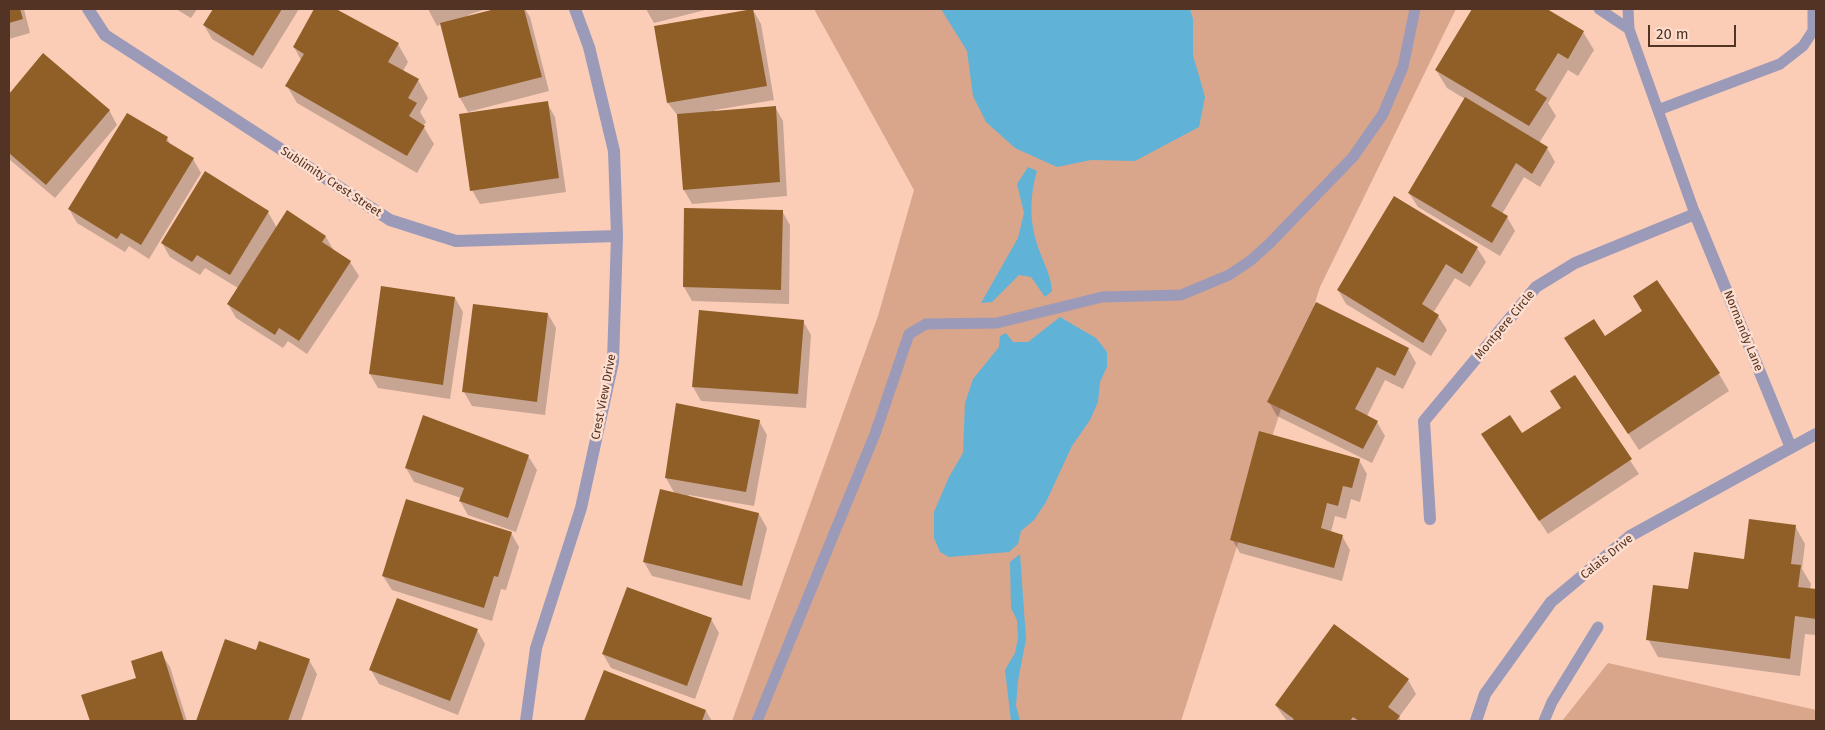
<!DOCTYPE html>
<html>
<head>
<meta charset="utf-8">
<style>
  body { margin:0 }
  #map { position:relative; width:1825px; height:730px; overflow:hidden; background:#fbcdb7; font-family:"Fira Sans",sans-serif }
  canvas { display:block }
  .frame { position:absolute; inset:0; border:10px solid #523324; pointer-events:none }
  .scale { position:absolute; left:1648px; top:25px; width:88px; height:22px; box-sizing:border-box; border:2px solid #523324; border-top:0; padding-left:6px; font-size:15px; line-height:18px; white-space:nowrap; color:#523324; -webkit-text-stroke:4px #fedecf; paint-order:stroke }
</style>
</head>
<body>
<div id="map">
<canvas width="1825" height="730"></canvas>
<div class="frame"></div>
<div class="scale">20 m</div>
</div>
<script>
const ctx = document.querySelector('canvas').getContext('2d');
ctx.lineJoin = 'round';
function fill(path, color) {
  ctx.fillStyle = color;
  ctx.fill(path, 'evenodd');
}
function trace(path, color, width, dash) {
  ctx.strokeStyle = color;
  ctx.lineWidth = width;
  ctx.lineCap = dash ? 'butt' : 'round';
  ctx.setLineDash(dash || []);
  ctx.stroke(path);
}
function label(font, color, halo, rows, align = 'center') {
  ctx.font = font + ' "Fira Sans",sans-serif';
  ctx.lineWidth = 5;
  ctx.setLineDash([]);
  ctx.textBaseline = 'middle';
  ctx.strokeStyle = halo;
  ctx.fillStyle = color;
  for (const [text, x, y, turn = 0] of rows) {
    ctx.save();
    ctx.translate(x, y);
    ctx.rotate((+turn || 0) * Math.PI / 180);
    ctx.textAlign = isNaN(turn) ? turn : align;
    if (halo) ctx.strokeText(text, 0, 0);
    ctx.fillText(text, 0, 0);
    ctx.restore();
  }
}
fill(new Path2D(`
  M814,9h642l-136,278 -139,434h-449l146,-405 36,-126z
  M1608,663l208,47v11h-254z`), '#d9a68c');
fill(new Path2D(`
  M941,9h249l3,10v36l12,42 -6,30 -64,34 -44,-1 -34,7 -42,-19 -29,-26 -13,-26 -6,-45z
  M1028,167l9,4c-7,23 -8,49 0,73 5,16 14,30 15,47l-7,6 -14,-20 -12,-2 -27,27 -11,1 37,-65 6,-25 -7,-29z
  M1060,317l36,21 11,14v15l-7,15 -2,20 -8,18 -18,26 -26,56 -12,18 -13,11 -3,13 -9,8 -60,5 -9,-5 -6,-14v-26l15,-35 14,-24 2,-50 8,-24 26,-32 1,-11 6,-3 7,9h15z
  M1020,554l6,85 -8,42 -2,25 4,15h-9l-6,-51 10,-17 3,-15 -1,-18 -6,-12 -1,-46z`), '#60b3d6');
fill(new Path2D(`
  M9,9h15l6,24 -21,6z
  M176,9h21l-6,9z
  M214,9h85l-37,60 -50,-30 -8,-14z
  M315,9h21l38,24 24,11 10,18 -5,9 15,9 10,18 -8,14 6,10 -3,4 11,18 -17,29 -120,-70 -10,-17 14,-26 -7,-13z
  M428,9h58l-18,6 1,2 31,-8h25l5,8 19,74 -81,21 -8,-14 -19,-74 -4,2z
  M646,9h63l-55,14z
  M1473,9h72l38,23 11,18 -16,26 -10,-6 -20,33 8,13 -17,27 8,5 8,14 -15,25 -16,-10 -22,37 5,3 8,14 -15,25 -82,-49 -9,-14 56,-94 -18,-11 -11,-18z
  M753,10l8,14 13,76 -59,10v2l60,-5 8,14 4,75 -95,8 -8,-14 -6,-74 -10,-13z
  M43,55l66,55 8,15 -62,73 -46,-39v-63z
  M547,103l8,14 11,75 -86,12 -8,-14z
  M167,138l4,8 22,13 8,14 -52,86 -20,-13 -4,6 -48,-29 -8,-14z
  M1395,198l82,50 9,14 -16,25 -15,-9 -22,35 5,3 9,14 -16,26 -85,-52 -8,-14z
  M686,209l96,2 8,14 -1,79 -97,-3 -8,-14z
  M268,212l9,16 11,-16 38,25 8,14 16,11 9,14 -52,78 -19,-13 -5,7 -47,-30 -8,-14 10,-16 -33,-20 -5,7 -30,-18 -8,-14z
  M382,287l73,11 8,14 -13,87 -72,-11 -8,-14z
  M548,314l8,14 -11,87 -73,-9 -8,-14z
  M803,321l8,14 -5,73 -105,-7 -8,-14z
  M1566,339l153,35 10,17 -90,59z
  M1408,349l8,14 -13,26 -18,-9 -18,36 10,6 8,14 -13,27 -95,-47 -8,-14z
  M1575,377l64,97 -91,60 -57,-86 31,-13 40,-27z
  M759,421l8,14 -13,71 -65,-11 -1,2 71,17 8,14 -17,72 -98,-24 -8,-14 31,-68 -9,-16z
  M528,456l9,14 -21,62 -48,-17 -8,-14 1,-3 -47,-16 -8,-14z
  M1359,460l8,14 -7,28 -9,-3 -5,20 -11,-3 -4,16 11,4 8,14 -8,31 -102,-28 -8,-14z
  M1795,526l10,18 -3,25 9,15 -1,6 6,1v44l-11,-1 -5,42 -142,-19 -10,-18 42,-48 55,-31z
  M511,533l8,14 -13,43 -5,-1 -9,32 -100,-31 -9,-14z
  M711,619l8,14 -24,66 -84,-31 -8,-14z
  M477,630l8,14 -27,71 -79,-31 -8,-14z
  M226,641l31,11 52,8 8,14 -16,47h-104z
  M161,653l9,14 17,54h-96l-8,-26 54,-16z
  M605,672l101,39 6,10h-126z
  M1408,680l8,14 -17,23 2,4h-114l-11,-15z`), '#0003');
fill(new Path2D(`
  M9,9h11l3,10 -14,4z
  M213,9h69l-29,47 -50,-31z
  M314,9h22l63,34 -11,19 31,17 -11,19 9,5 -8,13 16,10 -18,30 -122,-70 19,-32 -11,-7z
  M495,9h29l18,68 -83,21 -19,-75z
  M753,9l14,77 -100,17 -13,-77z
  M1472,9h75l37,22 -16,28 -10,-6 -23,37 12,8 -18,28 -94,-56z
  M43,53l67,57 -64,75 -37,-32v-59z
  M1465,97l83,50 -16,27 -16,-11 -25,43 17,10 -16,27 -84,-50z
  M548,101l11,77 -89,13 -11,-77z
  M776,106l4,76 -97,8 -6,-76z
  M127,113l41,24 -2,4 28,17 -53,87 -20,-12 -4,6 -49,-30z
  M205,171l64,40 -39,64 -33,-20 -5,7 -31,-19z
  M1394,196l84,51 -16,27 -16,-10 -24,40 17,11 -16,28 -86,-53z
  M684,208l99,2 -2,80 -98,-3z
  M287,210l39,26 -4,6 29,19 -52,80 -20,-13 -4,7 -48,-31z
  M1657,280l63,93 -92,61 -64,-96 30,-19 11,17 37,-25 -9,-15z
  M381,286l74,11 -12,88 -74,-11z
  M1316,302l93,46 -14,28 -18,-9 -22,42 23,12 -15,28 -96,-47z
  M473,304l75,9 -11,89 -75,-10z
  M699,310l105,10 -6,74 -106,-7z
  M1575,375l57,84 -93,62 -58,-87 29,-19 12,18 39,-25 -11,-17z
  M676,403l84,17 -14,72 -81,-14z
  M423,415l106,40 -21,63 -49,-17 5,-13 -59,-20z
  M1259,431l101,28 -8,29 -9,-2 -5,20 -11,-3 -6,25 22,7 -9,33 -104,-28z
  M660,489l99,24 -17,73 -99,-24z
  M406,499l106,33 -14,45 -4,-1 -10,32 -102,-32z
  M1749,519l47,6 -5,39 10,1 -3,22 18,2v30l-21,-3 -5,43 -144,-19 7,-55 35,4 6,-37 50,7z
  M627,587l85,31 -25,68 -85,-32z
  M397,598l81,31 -28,72 -81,-31z
  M1334,624l75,55 -21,28 12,9 -4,5h-37l-6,-4 -3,4h-58l2,-2 -19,-14z
  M225,639l31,11 3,-9 51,18 -22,62h-92z
  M162,651l22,70h-94l-9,-26 55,-17 -5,-17z
  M604,670l102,40 -4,11h-118z`), '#8f5f27');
trace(new Path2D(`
  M1599,9l30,20 66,185
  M1628,9l1,20
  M1658,110l122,-46 23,-18 10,-15v-22
  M757,721l118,-287 34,-100 17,-10 71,-1 105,-26 79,-2 48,-20 21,-14 19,-17 84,-87 30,-43 20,-47 12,-58
  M1544,721l8,-19 46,-75`), '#9b9ab9', 11);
trace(new Path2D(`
  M88,9l17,26 285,185 66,21 161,-5
  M1430,519l-6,-98 112,-134 39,-24 120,-49 96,234
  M526,721l10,-73 45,-140 32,-146 4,-126 -3,-85 -25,-104 -14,-38
  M1476,721l9,-27 66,-92 79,-66 186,-102`), '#9b9ab9', 12);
label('12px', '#523324', '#fedecf', [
  ["Sublimity Crest Street",331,182,33],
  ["Montpere Circle",1505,325,-50],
  ["Normandy Lane",1743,331,68],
  ["Crest View Drive",604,397,-79],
  ["Calais Drive",1607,557,-39]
]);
</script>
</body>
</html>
